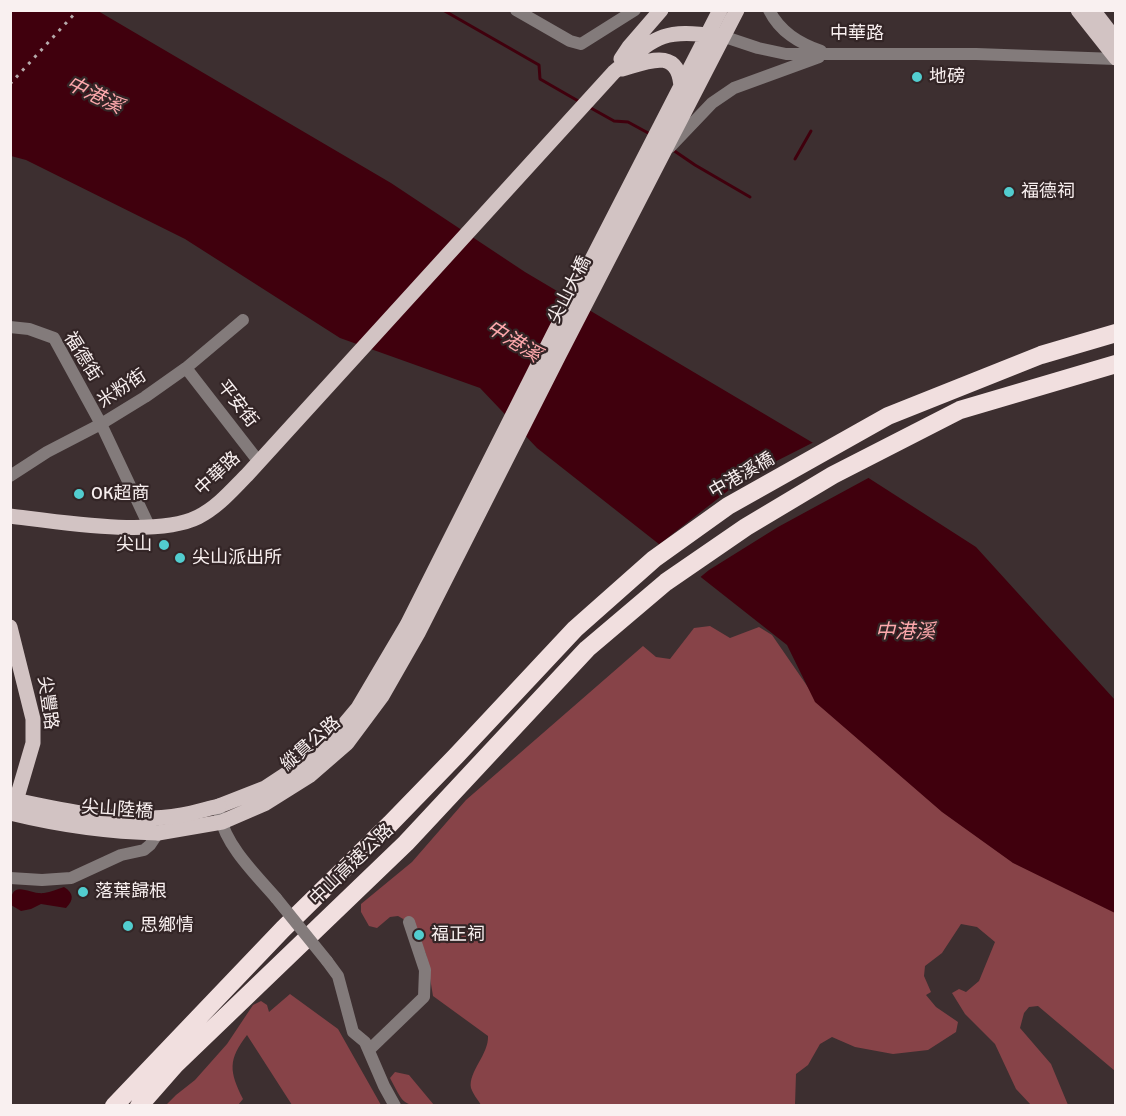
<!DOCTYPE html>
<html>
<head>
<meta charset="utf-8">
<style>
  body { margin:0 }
  #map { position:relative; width:1126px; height:1116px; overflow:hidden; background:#3d2f30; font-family:Signika,sans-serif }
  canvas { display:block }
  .frame { position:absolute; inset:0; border:12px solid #f9f0f0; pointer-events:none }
</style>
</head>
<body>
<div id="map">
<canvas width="1126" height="1116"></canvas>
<div class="frame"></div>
</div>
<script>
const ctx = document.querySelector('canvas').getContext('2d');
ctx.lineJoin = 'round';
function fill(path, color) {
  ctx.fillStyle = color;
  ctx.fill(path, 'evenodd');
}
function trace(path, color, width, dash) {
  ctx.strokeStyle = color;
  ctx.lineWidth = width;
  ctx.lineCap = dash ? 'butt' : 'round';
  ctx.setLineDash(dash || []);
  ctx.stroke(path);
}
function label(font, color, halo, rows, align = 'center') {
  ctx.font = font + ' Signika,"Noto Sans TC",sans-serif';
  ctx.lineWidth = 4.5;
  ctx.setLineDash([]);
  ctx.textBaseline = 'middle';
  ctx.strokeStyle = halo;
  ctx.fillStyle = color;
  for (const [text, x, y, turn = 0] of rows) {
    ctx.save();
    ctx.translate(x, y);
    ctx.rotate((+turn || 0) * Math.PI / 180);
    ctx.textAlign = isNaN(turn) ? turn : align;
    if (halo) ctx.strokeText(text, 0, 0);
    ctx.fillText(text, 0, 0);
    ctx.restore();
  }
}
fill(new Path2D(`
  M710,626l20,12 29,-11 13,8 40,58 303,143v235l-77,-65 -9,1 -5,6 -4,15 31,36 17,41h-37l-15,-16 -21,-45 -30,-30 -13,-21 7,-4 7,3 13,-11 16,-39 -18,-15 -16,-3 -19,29 -17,13 -1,10 7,16 -5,3 10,12 22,15 -2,10 -28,18 -35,4 -38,-7 -23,-10 -12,7 -12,21 -12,9 -1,31h-314c-3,-5 -8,-11 -10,-17 -3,-16 18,-34 17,-52l-55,-40 -7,-42 -14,-30 -14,-8 -8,1 -13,11 -8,-2 -8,-14v-8l51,-42 54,-62 177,-154 13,11 14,2 24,-31z
  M290,994l48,35 43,76h-89l-45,-70c-19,25 -18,36 -4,64l-5,6h-72l10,-10 19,-15 32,-36 26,-39 8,-4 6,4 2,7z
  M395,1072l14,3 25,30c-32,1 -29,1 -44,-27z`), '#874348');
fill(new Path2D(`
  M11,11h87l293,172 134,89 300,178 151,97 139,153v213l-102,-50 -71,-51 -127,-110 -28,-57 -250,-197 -57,-60 -140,-50 -155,-99 -159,-79 -15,-4z
  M64,887c10,6 10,13 2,21l-25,-4 -10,5 -10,2 -10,-6c-1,-28 19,-10 33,-12 7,-1 13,-4 20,-6z`), '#40000d');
fill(new Path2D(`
  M816,441l56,35 -94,51 -69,43 -11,9 -41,-33 90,-70z`), '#3d2f30');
trace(new Path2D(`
  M443,10l96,55 1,14 40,23
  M589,107l25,14 14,1 22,12
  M673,150l22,15 55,32
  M795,159l16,-28`), '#40000d', 3);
trace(new Path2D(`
  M516,10l54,31 11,3 54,-34
  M769,10c11,22 30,33 52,41
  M725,37l33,11 28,6h190l140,5
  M670,147l42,-44 22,-15 85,-31
  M10,327l19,2 25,9 47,86 49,104
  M186,368l73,94
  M10,476l37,-24 54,-28 44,-27 41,-29 57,-48
  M220,816c6,30 36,59 56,82
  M10,878l32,2 29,-2 50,-23 23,-5 6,-5 8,-12
  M327,961l11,15 15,56 12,10 19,44 11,20
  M369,1050l55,-53 1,-27 -16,-48`), '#837b7b', 12);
trace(new Path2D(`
  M1078,10l38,48
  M1093,10l23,30
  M621,59l8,-12 32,-37
  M622,69c27,-8 57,-22 59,19
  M10,516c49,6 146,22 188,1 20,-10 34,-27 49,-42l367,-403c41,-34 46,-44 102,-36
  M10,627l23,92v24l-20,68
  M219,806l46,-18 44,-29 23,-20 26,-31 49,-83 146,-290 167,-325
  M158,833l64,-11 44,-19 43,-27 38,-33 35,-47 36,-63 141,-278 178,-345`), '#d2c3c3', 15);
trace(new Path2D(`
  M114,1106l169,-177 107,-105 66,-68 119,-127 79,-70 74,-53 160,-90 153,-61 75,-22
  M139,1106l36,-41 231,-222 181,-194 79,-67 80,-55 87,-52 127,-65 156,-46`), '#f1dfdf', 18);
trace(new Path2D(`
  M10,84l68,-74`), '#b5aaab', 3, [3, 6]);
trace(new Path2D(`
  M276,898l51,63`), '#837b7b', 12);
trace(new Path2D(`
  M10,799c57,12 114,26 172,16 12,-2 24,-6 37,-9
  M10,813c49,12 98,19 148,20`), '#d2c3c3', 15);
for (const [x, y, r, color] of [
  [917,77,6,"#52cdcf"],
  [1009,192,6,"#52cdcf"],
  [79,494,6,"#52cdcf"],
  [164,545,6,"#52cdcf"],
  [180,558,6,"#52cdcf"],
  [83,892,6,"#52cdcf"],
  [128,926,6,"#52cdcf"],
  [419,935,6,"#52cdcf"]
]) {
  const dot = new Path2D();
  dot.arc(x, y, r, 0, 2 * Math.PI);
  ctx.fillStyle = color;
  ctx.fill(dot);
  trace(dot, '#332526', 2);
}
label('18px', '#f9f0f0', '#332526', [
  ["中華路",857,34],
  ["尖山大橋",570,290,-63],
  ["福德街",82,357,58],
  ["米粉街",122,389,-33],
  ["平安街",237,404,52],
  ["中華路",218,474,-43],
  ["中港溪橋",742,476,-30],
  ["尖豐路",47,703,82],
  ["縱貫公路",311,744,-41],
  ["尖山陸橋",117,810,4],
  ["中山高速公路",352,865,-44]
]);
label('18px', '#f9f0f0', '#332526', [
  ["地磅",929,77],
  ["福德祠",1021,192],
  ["OK超商",91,494],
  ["尖山",152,545,"right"],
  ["尖山派出所",192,558],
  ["落葉歸根",95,892],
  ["思鄉情",140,926],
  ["福正祠",431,935]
], 'left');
label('italic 20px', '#fda8ac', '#332526', [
  ["中港溪",94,96,26],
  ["中港溪",513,342,32],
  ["中港溪",905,633]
]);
</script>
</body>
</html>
